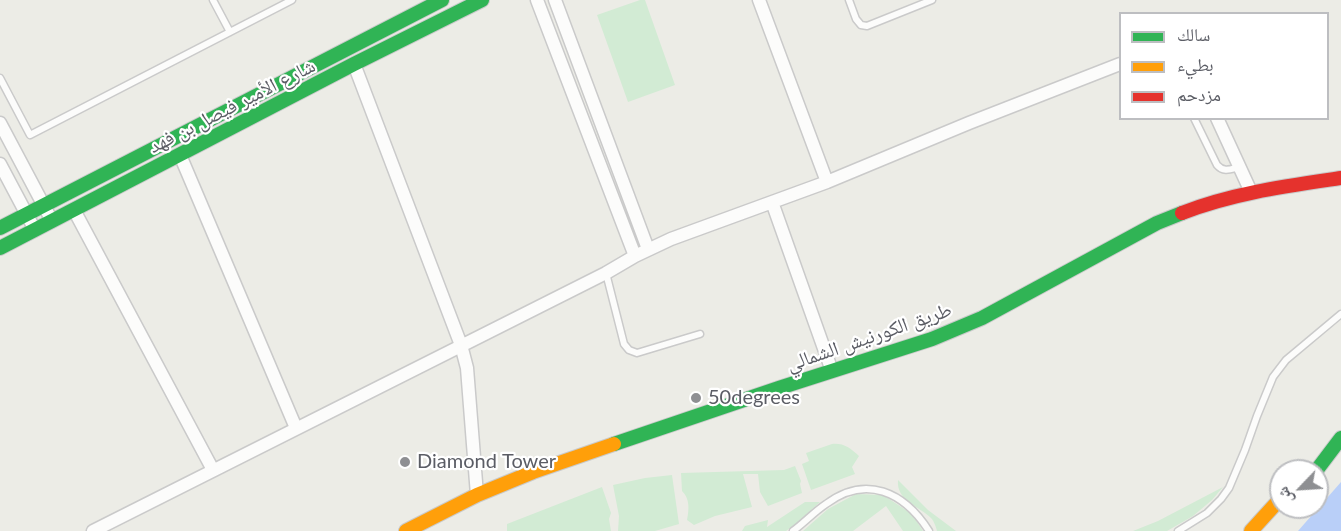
<!DOCTYPE html>
<html>
<head>
<meta charset="utf-8">
<style>
  body { margin:0 }
  #map { position:relative; width:1341px; height:531px; overflow:hidden; background:#ecece6; font-family:Lato,"Noto Naskh Arabic",sans-serif }
  canvas { display:block }
  .legend { position:absolute; left:1119px; top:12px; width:210px; height:108px; box-sizing:border-box; background:#fff; border:2px solid #bdbec1; margin:0; padding:8px 10px; list-style:none; font-size:18px; color:#5b5d65 }
  .legend li { display:flex; align-items:center; gap:12px; height:30px }
  .legend b { width:30px; border:2px solid #bdbec1 }
  .north { position:absolute; left:1269px; top:459px; width:60px; height:60px; box-sizing:border-box; background:#fff; border:2px solid #bdbec1; border-radius:50%; rotate:245deg; font-size:16px; font-weight:700; line-height:24px; text-align:center; color:#5b5d65 }
  .north::after { content:''; display:block; margin:auto; width:21px; height:27px; background:#8e8f92; clip-path:polygon(50% 0,100% 100%,50% 72%,0 100%) }
</style>
</head>
<body>
<div id="map">
<canvas width="1341" height="531"></canvas>
<ul class="legend">
<li><b style="height:8px;background:#30b455"></b>سالك</li>
<li><b style="height:8px;background:#ff9f0a"></b>بطيء</li>
<li><b style="height:8px;background:#e5322d"></b>مزدحم</li>
</ul>
<div class="north">ش</div>
</div>
<script>
const ctx = document.querySelector('canvas').getContext('2d');
ctx.lineJoin = 'round';
function fill(path, color) {
  ctx.fillStyle = color;
  ctx.fill(path, 'evenodd');
}
function trace(path, color, width, dash) {
  ctx.strokeStyle = color;
  ctx.lineWidth = width;
  ctx.lineCap = dash ? 'butt' : 'round';
  ctx.setLineDash(dash || []);
  ctx.stroke(path);
}
function label(font, color, halo, rows, align = 'center') {
  ctx.font = font + ' Lato,"Noto Naskh Arabic",sans-serif';
  ctx.lineWidth = 4.5;
  ctx.setLineDash([]);
  ctx.textBaseline = 'middle';
  ctx.strokeStyle = halo;
  ctx.fillStyle = color;
  for (const [text, x, y, turn = 0] of rows) {
    ctx.save();
    ctx.translate(x, y);
    ctx.rotate((+turn || 0) * Math.PI / 180);
    ctx.textAlign = isNaN(turn) ? turn : align;
    if (halo) ctx.strokeText(text, 0, 0);
    ctx.fillText(text, 0, 0);
    ctx.restore();
  }
}
fill(new Path2D(`
  M640,0h5l30,85 -47,17 -31,-87z
  M832,444c12,-1 18,4 27,12l-7,11 3,7 -44,16 -9,-26 7,-3 -3,-8z
  M795,466l6,15 -1,3 2,9 -34,13 -8,-14 -2,-18h-15l9,33 -37,9 -21,9 -7,-5c2,-11 3,-21 -5,-29l-1,-18 103,-3z
  M672,475l7,49 -24,7h-37l1,-15 -6,-31 32,-7z
  M898,480l30,30 28,21h-19c-1,-4 -3,-10 -6,-13 -12,-12 -35,-17 -33,-38z
  M602,487l9,26 -2,6 2,12h-104v-7z
  M1223,487l-11,13 -19,16 -26,15h-34l25,-10z
  M856,494l27,1 29,19 11,17h-20l-17,-25 -33,25h-50l25,-22z
  M805,502h15l-23,21 -11,8h-44l3,-5 23,-6 -1,7z`), '#d2ebd4');
fill(new Path2D(`
  M1341,482v49h-43z`), '#b9cff8');
const lane = new Path2D(`
  M213,0l17,32
  M849,0l7,19 5,6 6,1 65,-26
  M0,78l30,57 262,-135
  M1194,118l23,47c7,8 14,4 23,2
  M606,273l18,71 5,6 8,3 63,-19
  M793,531c11,-8 21,-19 33,-27 40,-30 78,-12 103,27
  M1178,531l29,-18 14,-14 8,-11 16,-38 12,-34 16,-39 13,-17 55,-46`);
const street = new Path2D(`
  M537,0l98,256
  M555,0l93,249
  M759,0l68,182
  M354,64l107,281 6,23 10,127
  M1217,118l34,74
  M0,123l52,98
  M180,155l116,273
  M0,164l35,66
  M772,202l60,169
  M74,210l139,260
  M93,531l513,-258 29,-17 36,-17 156,-57 142,-59 151,-59`);
const fast = new Path2D(`
  M0,228l442,-228
  M0,248l354,-184 128,-64
  M614,444l165,-56 153,-49 50,-21 175,-95 25,-10
  M1316,471l25,-33`);
const slow = new Path2D(`
  M406,531l71,-36 56,-23 81,-28
  M1251,531l30,-33`);
const jam = new Path2D(`
  M1182,213c51,-20 105,-27 159,-35`);
trace(lane, '#cacaca', 9);
trace(street, '#cacaca', 15);
trace(fast, '#c9caca', 16);
trace(slow, '#c9caca', 16);
trace(jam, '#c9caca', 16);
trace(lane, '#fcfcfb', 6);
trace(street, '#fcfcfb', 12);
trace(fast, '#30b455', 14);
trace(slow, '#ff9f0a', 14);
trace(jam, '#e5322d', 14);
for (const [x, y, r, color] of [
  [696,398,6,"#8e8f92"],
  [405,462,6,"#8e8f92"]
]) {
  const dot = new Path2D();
  dot.arc(x, y, r, 0, 2 * Math.PI);
  ctx.fillStyle = color;
  ctx.fill(dot);
  trace(dot, '#fff', 2);
}
label('20px', '#5b5d65', '#fff', [
  ["شارع الأمير فيصل بن فهد",232,106,-27],
  ["طريق الكورنيش الشمالي",869,337,-19]
]);
label('20px', '#5b5d65', '#fff', [
  ["50degrees",708,398],
  ["Diamond Tower",417,462]
], 'left');
</script>
</body>
</html>
